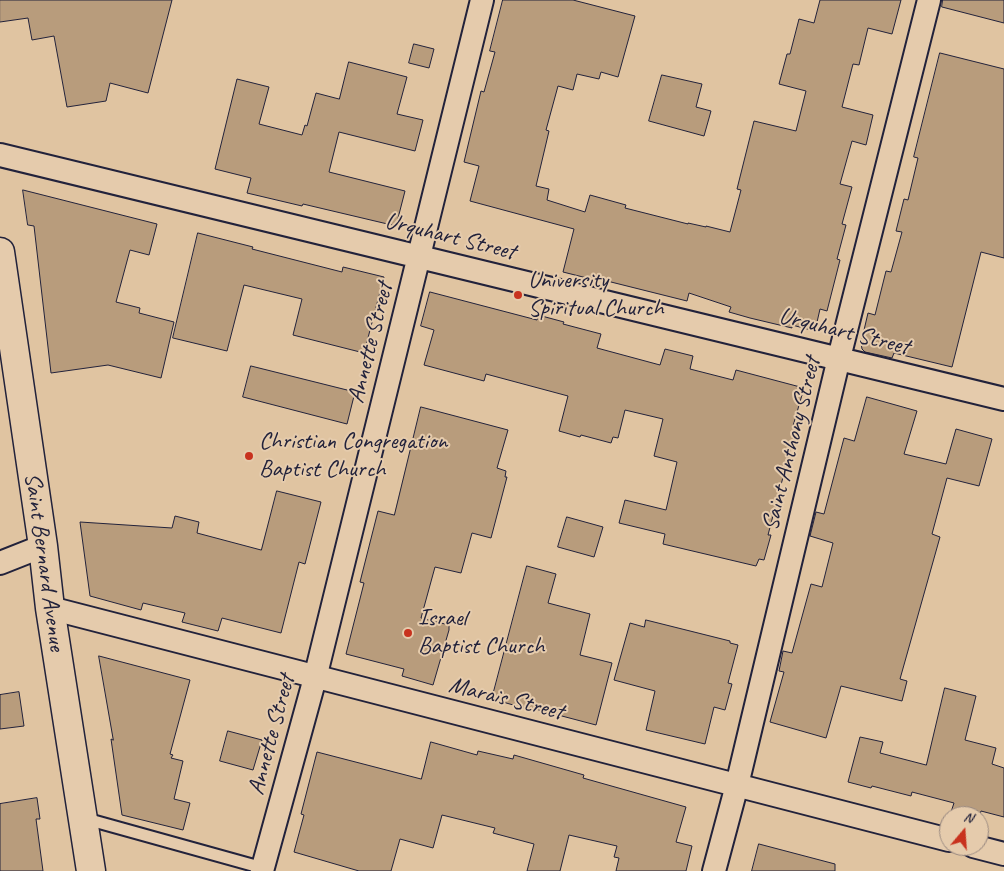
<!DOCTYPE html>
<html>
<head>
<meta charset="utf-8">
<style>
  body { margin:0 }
  #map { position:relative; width:1004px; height:871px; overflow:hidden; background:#e0c4a1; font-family:Caveat,sans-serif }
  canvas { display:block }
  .north { position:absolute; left:939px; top:806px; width:50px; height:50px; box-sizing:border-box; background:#e5cbac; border:1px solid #97877f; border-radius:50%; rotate:18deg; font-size:14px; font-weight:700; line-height:20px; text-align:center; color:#22223b }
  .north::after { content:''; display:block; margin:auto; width:18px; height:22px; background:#c8321e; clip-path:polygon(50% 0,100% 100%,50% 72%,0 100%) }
</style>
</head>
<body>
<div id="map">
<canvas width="1004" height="871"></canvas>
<div class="north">N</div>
</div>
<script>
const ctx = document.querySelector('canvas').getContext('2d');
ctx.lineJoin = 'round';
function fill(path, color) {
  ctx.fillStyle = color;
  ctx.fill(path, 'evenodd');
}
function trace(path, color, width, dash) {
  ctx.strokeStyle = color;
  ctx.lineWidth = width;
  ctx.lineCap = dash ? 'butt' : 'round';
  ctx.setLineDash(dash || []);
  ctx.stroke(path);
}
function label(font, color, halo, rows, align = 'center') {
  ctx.font = font + ' Caveat,sans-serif';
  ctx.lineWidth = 4;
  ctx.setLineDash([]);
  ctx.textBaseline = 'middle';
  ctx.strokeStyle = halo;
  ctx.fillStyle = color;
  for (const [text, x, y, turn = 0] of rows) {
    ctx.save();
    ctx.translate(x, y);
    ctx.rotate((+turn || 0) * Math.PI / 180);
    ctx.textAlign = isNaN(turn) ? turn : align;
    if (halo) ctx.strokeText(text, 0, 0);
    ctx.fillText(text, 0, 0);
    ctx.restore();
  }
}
const building = new Path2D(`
  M0,0h172l-24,93 -38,-10 -4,18 -39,6 -13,-71 -22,4 -4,-22 -28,4z
  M503,0h70l62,16 -17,61 -17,-5 -2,7 -22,-5 -4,16 -15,-4 -12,44 3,1 -13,55 13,3 -2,11 38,12 5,-17 36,10 -1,3 63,16v-1l18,4v-1l24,6 11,-42 -4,-1 17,-68 42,10 10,-40 -27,-7 8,-30h3l9,-35 15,4 6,-23h81l-9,34 -24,-6 -9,37 -6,-1 -11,43 31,8 -7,30 -14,-4 -12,43 12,3 -10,37 4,1 -9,34 3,1 -13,51 -7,-2 -5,22 -23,-6v3l-42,-10 -21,-6 2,-5 -42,-14 -2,8 -96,-24v2l-28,-7 11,-43 -104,-28 9,-35 -15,-4 17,-71 3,1 11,-40 -5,-1z
  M943,0h61v23l-62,-16z
  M414,44l20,5 -5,19 -20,-5z
  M940,53l64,16v189l-23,-6 -29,115 -58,-14 -2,5 -27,-6 -3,-3 -1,-6 7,-30 7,2 11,-44 5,1 11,-40 -6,-1 8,-32 4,1 10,-42 -4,-1z
  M349,62l58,15 -10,37 26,6 -8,31 -76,-19 -10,40 76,19 -9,35 -93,-22 -1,2 -55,-13 4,-15 -36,-9 22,-90 32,8 -10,37 43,11 3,-10 2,1 9,-33 23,6z
  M662,75l40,9 -6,23 15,4 -7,25 -55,-15z
  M23,190l134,34 -8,31 -19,-5 -14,52 24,6 -1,5 35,9 -13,56 -53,-13 -57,8 -17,-147 -6,-1z
  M198,233l55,14 -1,2 90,23 1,-5 41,10 -20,76 -71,-18 9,-36 -58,-14 -17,66 -54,-13z
  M430,292l107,28 1,-5 26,7 -1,2 38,10 -4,14 63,17 5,-16 28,7 -3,13 43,11 3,-10 68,18 -11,38 3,1 -28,108h3l-7,25 -5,-1 -3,7 -93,-22 2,-10 -46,-11 6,-23 41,10 11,-48 -23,-6 9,-37 -38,-9 -7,28 -5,-1 -2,6 -30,-8 -1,2 -21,-6 9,-35 -82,-22 -2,7 -60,-16 10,-35 -13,-4z
  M251,366l104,26 -8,32 -104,-27z
  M867,397l50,14 -13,43 42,10 10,-35 36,10 -13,47 -32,-8 -15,56 8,3 -40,142 7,2 -5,20 -61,-15 -15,52 -56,-16 14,-50 -5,-1 4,-20 9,2 19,-69 11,3 11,-44 -23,-7 6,-24 8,2 20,-76 10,3z
  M421,407l87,23 -11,38 9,3 -1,6h2l-16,61 -19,-5 -11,40 -26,-6 -14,51 28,7v5l-16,55 -31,-9 2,-7 -58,-15 18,-71 -4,-1 18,-71 16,4z
  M277,491l44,11 -16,62 -6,-2 -18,71 -59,-15 -4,13 -36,-9 3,-9 -42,-10 -2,7 -51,-14 -10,-74 92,6 3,-12 24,6 -2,11 64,17z
  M567,517l36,10 -9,30 -36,-10z
  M527,566l29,8 -8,29 42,11 -10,41 32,8 -16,62 -72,-19v2l-32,-9z
  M646,620l84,21v2l8,2 -10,38 4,1 -7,26 -11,-3 -9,37 -59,-14 9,-39 -41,-11 16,-57 14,4z
  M99,656l91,24 -20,74 3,1 -2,3 12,3 -9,38 16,4 -7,27 -61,-15 -11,-76 2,1z
  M945,688l31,8 -11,44 31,8 -4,16 12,4v49l-23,-6 -2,6 -12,-1 -16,-4 3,-9 -42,-11 -1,4 -39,-10 -1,2 -23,-6 12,-45 23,5 -3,11 46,12z
  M19,692l5,34 -24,3v-34z
  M228,731l34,9 -9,30 -33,-9z
  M431,742l46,13 1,-4 35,8 1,-4 70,20 -1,3 103,29 -10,35 16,4 -6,25h-70l3,-13 -5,-1 3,-11 -48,-11 -9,36h-33l7,-27 -41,-11 2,-5 -53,-13 -9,33 -33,-9 -9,32h-32l-65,-19 10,-37 -3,-1 16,-62 104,27z
  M37,798l3,21h-4l7,52h-43v-67z
  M759,844l76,20v7h-83z`);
fill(building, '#b89c7c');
trace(building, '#22223b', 1);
const service = new Path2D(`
  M83,818l180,50`);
const minor = new Path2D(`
  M0,155l1004,244
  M0,563l43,-17
  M50,608l899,232
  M973,846l31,8
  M262,871l53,-193 167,-678
  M714,871l23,-86 102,-427 90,-358`);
const tertiary = new Path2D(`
  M0,252l43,294 7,62 41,263`);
trace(service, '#22223b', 15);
trace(minor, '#22223b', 26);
trace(tertiary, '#22223b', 31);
trace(service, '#e5cbac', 11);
trace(minor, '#e5cbac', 22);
trace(tertiary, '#e5cbac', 28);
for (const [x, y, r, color] of [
  [518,295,5,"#c8321e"],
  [249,456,5,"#c8321e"],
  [408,633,5,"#c8321e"]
]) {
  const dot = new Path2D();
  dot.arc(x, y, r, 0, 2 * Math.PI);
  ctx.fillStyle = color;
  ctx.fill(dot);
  trace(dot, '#e5cbac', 2);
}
label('24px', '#22223b', '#e5cbac', [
  ["Urquhart Street",450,237,14],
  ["Urquhart Street",844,332,14],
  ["Annette Street",371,343,-76],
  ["Saint Anthony Street",792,444,-76],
  ["Saint Bernard Avenue",44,562,82],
  ["Marais Street",506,699,14],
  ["Annette Street",272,735,-75]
]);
label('24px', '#22223b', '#e5cbac', [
  ["University",528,281],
  ["Spiritual Church",528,309],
  ["Christian Congregation",259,442],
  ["Baptist Church",259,470],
  ["Israel",418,619],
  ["Baptist Church",418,647]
], 'left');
</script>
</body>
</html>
